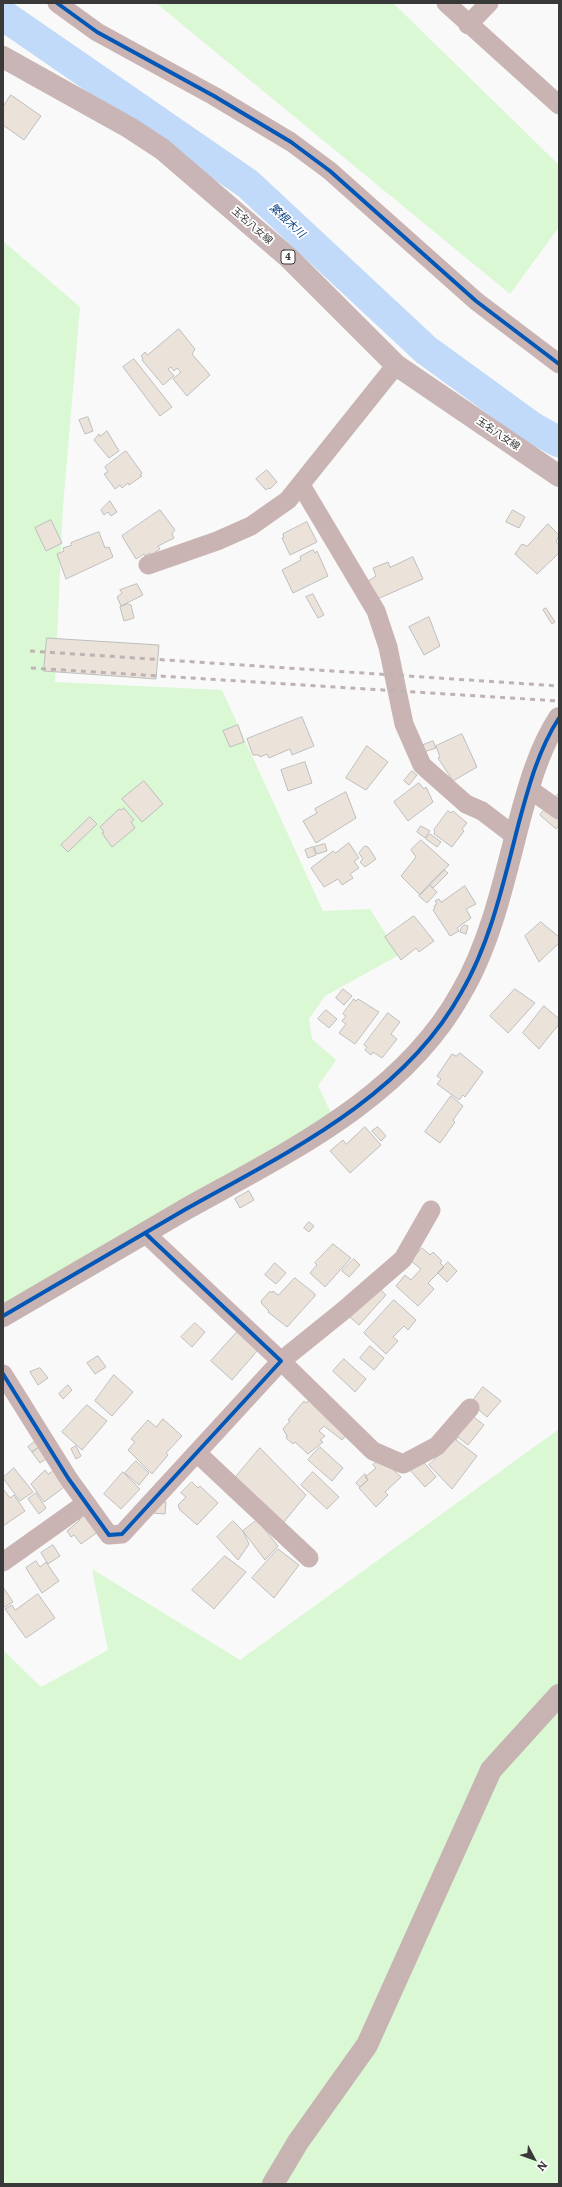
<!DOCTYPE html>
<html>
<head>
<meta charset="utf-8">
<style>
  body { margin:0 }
  #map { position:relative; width:562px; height:2187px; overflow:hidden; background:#f9f9f9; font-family:Literata,serif }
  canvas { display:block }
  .frame { position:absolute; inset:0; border:4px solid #39393a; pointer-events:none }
  .north { position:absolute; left:514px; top:2139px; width:40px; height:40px; -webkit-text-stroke:3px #fff; paint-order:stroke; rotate:131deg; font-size:11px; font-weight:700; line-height:16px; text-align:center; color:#39393a }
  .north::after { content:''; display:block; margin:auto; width:14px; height:18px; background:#39393a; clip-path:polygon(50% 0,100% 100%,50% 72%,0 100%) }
</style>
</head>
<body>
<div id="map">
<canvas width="562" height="2187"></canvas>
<div class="frame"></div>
<div class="north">N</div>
</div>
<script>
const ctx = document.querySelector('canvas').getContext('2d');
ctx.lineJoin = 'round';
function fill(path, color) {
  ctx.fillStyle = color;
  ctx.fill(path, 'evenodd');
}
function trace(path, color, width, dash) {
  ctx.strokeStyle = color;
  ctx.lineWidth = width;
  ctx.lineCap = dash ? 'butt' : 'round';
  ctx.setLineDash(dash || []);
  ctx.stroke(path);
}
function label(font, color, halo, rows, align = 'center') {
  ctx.font = font + ' Literata,"Noto Sans JP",serif';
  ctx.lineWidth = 3.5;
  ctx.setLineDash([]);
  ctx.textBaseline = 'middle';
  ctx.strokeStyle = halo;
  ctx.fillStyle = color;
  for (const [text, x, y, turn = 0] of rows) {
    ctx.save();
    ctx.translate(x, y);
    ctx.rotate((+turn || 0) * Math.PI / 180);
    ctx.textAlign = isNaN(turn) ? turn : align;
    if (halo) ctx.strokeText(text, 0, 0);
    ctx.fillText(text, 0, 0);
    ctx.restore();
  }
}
fill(new Path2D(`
  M156,3h237l166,162v62l-49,67z
  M3,241l77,66 -17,200 -8,175 167,8 101,221 47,-2 29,46 -74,41 -16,23 3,20 24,21 -18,26 17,35 -332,195z
  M559,1429v755h-556v-534l38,37 67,-37 -16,-81 148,91z`), '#daf8d3');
trace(new Path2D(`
  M3,15l245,169 178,166 106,77 27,15`), '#c1dafa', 31);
const building = new Path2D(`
  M11,95l30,21 -17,24 -21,-15v-18z
  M179,329l16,20 -3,5 18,21 -23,21 -14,-17 8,-7 -4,-4 -3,3 -3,-4 -3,2 6,7 -11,9 -21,-25 1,-2 -2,-2 4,-4 2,3z
  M134,359l38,48 -12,9 -37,-49z
  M88,417l5,14 -8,3 -6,-14z
  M107,431l12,20 -10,7 -15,-18 5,-6 1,2z
  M126,451l16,22 -2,2 2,1 -13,9 -1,-2 -6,5 -2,-3 -5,4 -11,-15 4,-2 -3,-5z
  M267,470l10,12 -7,7 -2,-1 -2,2 -10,-11z
  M110,501l7,11 -6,4 -3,-4 -4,3 -3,-5z
  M160,510l15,20 -3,4 2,4 -16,8 2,3 -9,6 -1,-2 -5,3 -1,-2 -8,5 -14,-23z
  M513,510l12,7 -6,11 -13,-6z
  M51,520l11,23 -16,8 -11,-23z
  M307,522l10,20 -27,13 -8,-17 2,-1 -1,-3z
  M548,524l11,11 -3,7 3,3v8l-22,21 -22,-20 7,-10 5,2z
  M99,532l6,16 4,-1 4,10 -47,22 -9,-25 7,-3 -1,-3 9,-3 -1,-2z
  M313,550l2,3 2,-2 11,25 -35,17 -11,-23 19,-10 -1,-3z
  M413,557l10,22 -48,21 -8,-18 9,-6 -3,-8 15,-6 2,5z
  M137,584l6,11 -22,11 -4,-9 5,-4 -2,-3z
  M313,594l11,21 -6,3 -12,-21z
  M128,604l3,1 3,13 -10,3 -4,-14z
  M546,608l9,14 -3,2 -9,-14z
  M429,617l11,29 -16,9 -15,-28z
  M47,638l112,7 -3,34 -112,-8z
  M302,717l12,29 -22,9 -2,-6 -21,9 -2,-4 -7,3 -1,-2h-6l-6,-16z
  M238,725l6,17 -14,5 -7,-16z
  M462,734l15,33 -24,14 -15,-23 2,-1 -4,-11z
  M433,741l3,7 -12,4 -3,-6z
  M367,746l21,16 -22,28 -20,-12z
  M305,762l7,21 -24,8 -7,-21z
  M412,771l5,4 -8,10 -5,-4z
  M144,781l19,23 -21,18 -20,-23z
  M419,783l5,6 2,-2 7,15 -25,19 -14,-19z
  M346,792l10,26 -40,25 -13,-22 14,-8 -2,-4z
  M559,793v32l-3,4 -16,-14z
  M124,808l10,12 -3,2 4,6 -23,19 -10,-14 2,-1 -4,-5 19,-18 2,1z
  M448,811l3,2 2,-2 14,12 -5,6 2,2 -12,16 -18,-13 1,-3 -1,-1z
  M90,817l7,7 -29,28 -7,-7z
  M421,826l9,5 -5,7 -8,-6z
  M430,834l11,8 -4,5 -11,-8z
  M421,840l28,25 -29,30 -19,-19 15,-19 -5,-7z
  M349,843l10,15 -5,3 5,7 -9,6 3,4 -11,7 -4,-6 -14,8 -13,-19 22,-17 2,2z
  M325,844l2,7 -10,3 -3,-7z
  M365,846l3,1 8,12 -11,8 -5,-5 3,-3 -4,-6z
  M313,847l3,8 -8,3 -3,-8z
  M444,870l4,3 -15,15 -3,-4z
  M429,885l8,7 -10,11 -8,-7z
  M465,886l11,18 -10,5 5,9 -14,10 2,3 -9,5 -17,-26 2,-2 -1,-2 3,-2 -2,-3 4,-2 2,3z
  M414,916l20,25 -15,11 -3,-4 -15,12 -16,-23z
  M541,922l18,15v6l-20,19 -14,-26z
  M465,925l3,1 -2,8 -6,-2 1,-4z
  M343,989l9,7 -8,9 -8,-7z
  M515,989l20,14 -27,30 -18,-17z
  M354,999l2,2 2,-2 21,13 -24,32 -16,-11 7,-9 -4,-3 4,-5 -3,-2z
  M544,1006l15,13v5l-20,25 -16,-16z
  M326,1010l11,9 -8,9 -11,-9z
  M388,1013l12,9 -9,12 6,5 -15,19 -9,-6 -2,3 -6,-5 2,-3 -3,-2z
  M460,1053l23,19 -18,25 -2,-2 -4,5 -22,-16 4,-5 -4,-3 15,-22 4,2z
  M451,1096l12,10 -10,14 2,2 -15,21 -15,-11z
  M365,1127l16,18 -31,28 -20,-22 13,-11 3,4z
  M378,1127l8,9 -5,5 -9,-10z
  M249,1191l5,9 -14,8 -5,-9z
  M309,1222l5,4 -5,6 -5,-4z
  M333,1244l18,14 -26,29 -15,-14 7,-8 -2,-2z
  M422,1248l8,7 3,-3 9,9 -2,2 4,4 -16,16 6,6 -16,17 -22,-20 9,-11 6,5 10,-11 -10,-8z
  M354,1259l6,6 -11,12 -7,-6z
  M448,1262l9,9 -10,11 -9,-9z
  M275,1263l11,10 -10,11 -11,-9z
  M295,1278l20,16v2l-28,31 -19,-15 1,-1 -7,-7 -1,-3 9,-10 2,2 1,-2 5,4z
  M371,1281l15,14 -27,30 -16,-14z
  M394,1300l22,20 -8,10 -4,-4 -11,11 5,4 -12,13 -22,-21z
  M195,1323l10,9 -13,15 -11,-10z
  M238,1331l20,19 -26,30 -21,-19z
  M370,1346l14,12 -10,12 -14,-12z
  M98,1356l8,11 -11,7 -8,-11z
  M344,1359l22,20 -11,13 -22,-21z
  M40,1368l8,10 -10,7 -8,-13z
  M114,1375l19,17 -21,24 -17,-15z
  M68,1385l4,5 -9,9 -4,-5z
  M483,1387l18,14 -14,16 -16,-14z
  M318,1389l38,35 -14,16 -18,-14 -5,5 6,5 -5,4 3,2 -15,12 -13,-12 -2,2 -7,-6 1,-2 -4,-7 7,-8 -2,-1 16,-19 2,2z
  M87,1405l20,16 -25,29 -20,-18z
  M465,1410l19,15 -16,20 -10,-8 -2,3 -6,-5z
  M163,1419l19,17 -16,17 2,2 -16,19 -24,-24 7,-8 -4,-3 17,-19 8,7z
  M38,1439l4,6 -10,7 -4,-5z
  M456,1440l21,16 -25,33 -23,-24z
  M43,1445l7,11 -10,7 -8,-11z
  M76,1446l5,10 -5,3 -5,-10z
  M320,1447l23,21 -11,13 -24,-21z
  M260,1448l46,47 -23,28 -48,-45z
  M381,1458l20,19 -16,15 3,3 -12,12 -17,-19 9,-8 -3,-3 11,-9 -3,-3z
  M421,1459l15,18 -11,10 -16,-18z
  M136,1461l13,12 -10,12 -14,-12z
  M14,1468l19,24 -13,9 -17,-23z
  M56,1469l11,16 -23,17 -13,-18 14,-14 3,4z
  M123,1472l17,17 -19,20 -17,-15z
  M313,1472l26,25 -12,12 -26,-24z
  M365,1474l3,6 -8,7 -4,-4z
  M192,1482l6,6 2,-2 18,17 -21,22 -17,-15 -2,-5 8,-8 -5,-4z
  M3,1489l7,9 4,-3 11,16 -22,15z
  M36,1493l10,15 -7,6 -11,-15z
  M153,1501l13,1 -1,12 -13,-1z
  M86,1508l16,21 -21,15 -7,-9 -3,2 -4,-6 13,-11 -4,-5z
  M257,1520l21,26 -13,14 -22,-29z
  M233,1521l10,10 6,13 -11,16 -21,-23z
  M53,1545l7,11 -12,8 -7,-11z
  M278,1549l21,16 -25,33 -22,-20z
  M225,1556l21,16 -32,37 -22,-19z
  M36,1561l4,6 6,-5 13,19 -17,12 -16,-25z
  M3,1587l10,15 -10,6z
  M38,1594l17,24 -29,20 -21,-29 7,-4 3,5z`);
fill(building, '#ebe2da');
trace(building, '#bebebe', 1);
trace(new Path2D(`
  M57,3l40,29 117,64 77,46 39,29 146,130 83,63
  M446,3l113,102
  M468,25l21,-22
  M301,485l75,126 12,36 16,77 18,41 44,39 16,7 34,26
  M148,565l69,-24 34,-15 37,-26 108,-135
  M528,788l31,22
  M431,1210l-28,49 -60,52 -62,50 92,90 30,13 34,-18 33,-38
  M3,1374l65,104 41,57 13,-1 159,-173 -136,-128
  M197,1453l112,105
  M3,1562l83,-59`), '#c9b4b3', 19);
trace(new Path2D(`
  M3,1316c61,-36 122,-72 183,-107 100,-56 217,-111 275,-216 29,-49 43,-112 57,-167 10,-37 20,-76 41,-108
  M273,2184l25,-42 69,-97 124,-275 68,-75`), '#c7b3b2', 22);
trace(new Path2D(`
  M3,57l127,71 32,21 127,109 107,107 163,111`), '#c9b5b5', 22);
trace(new Path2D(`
  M30,651l529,35
  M31,668l528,33`), '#beb3b2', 3, [5, 5]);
trace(new Path2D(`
  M57,3l40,29 117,64 77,46 39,29 146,130 83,63
  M3,1316c61,-36 122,-72 183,-107 100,-56 217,-111 275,-216 29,-49 43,-112 57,-167 10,-37 20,-76 41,-108
  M3,1374l65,104 41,57 13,-1 159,-173 -136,-128`), '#0057b8', 4);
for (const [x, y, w] of [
  [288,257,14]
]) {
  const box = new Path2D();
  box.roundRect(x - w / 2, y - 7, w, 14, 3);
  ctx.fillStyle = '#fff';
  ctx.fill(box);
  trace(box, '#39393a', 1);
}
label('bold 9px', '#39393a', null, [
  ["4",288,257]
]);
label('10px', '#39393a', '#fff', [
  ["玉名八女線",252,226,41],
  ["玉名八女線",498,434,34]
]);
label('italic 11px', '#043e81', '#fff', [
  ["繁根木川",287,221,43]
]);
</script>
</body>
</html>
